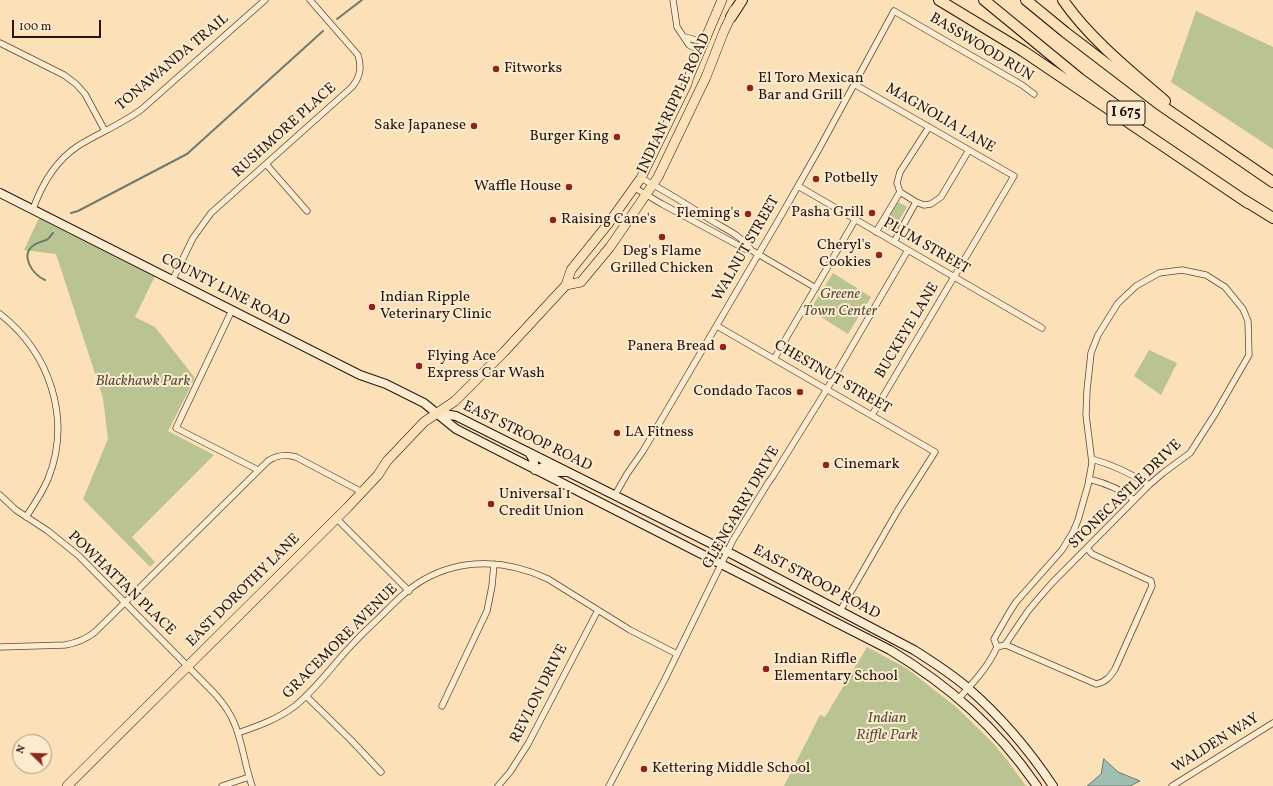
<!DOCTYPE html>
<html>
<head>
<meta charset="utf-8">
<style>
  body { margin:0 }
  #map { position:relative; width:1273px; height:786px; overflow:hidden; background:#fce0b7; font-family:Vollkorn,serif }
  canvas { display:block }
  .north { position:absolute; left:12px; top:734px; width:40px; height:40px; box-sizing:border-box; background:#fdebd0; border:1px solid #a69684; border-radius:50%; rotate:293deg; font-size:11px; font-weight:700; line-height:16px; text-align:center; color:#241711 }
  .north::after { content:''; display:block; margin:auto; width:14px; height:18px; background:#8f2418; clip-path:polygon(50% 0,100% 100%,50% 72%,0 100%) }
  .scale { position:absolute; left:12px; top:20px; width:89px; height:18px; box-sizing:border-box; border:2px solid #241711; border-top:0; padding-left:5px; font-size:12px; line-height:14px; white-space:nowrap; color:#241711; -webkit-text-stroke:3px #fdebd0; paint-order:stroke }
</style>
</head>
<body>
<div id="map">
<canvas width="1273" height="786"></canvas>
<div class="north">N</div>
<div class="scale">100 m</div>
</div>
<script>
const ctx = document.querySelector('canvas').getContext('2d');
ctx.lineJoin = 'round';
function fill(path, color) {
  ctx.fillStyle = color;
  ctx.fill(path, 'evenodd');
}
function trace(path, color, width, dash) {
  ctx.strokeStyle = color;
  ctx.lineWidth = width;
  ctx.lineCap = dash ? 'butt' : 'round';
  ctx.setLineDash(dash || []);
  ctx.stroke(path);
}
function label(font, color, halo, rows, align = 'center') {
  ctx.font = font + ' Vollkorn,serif';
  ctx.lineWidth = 4;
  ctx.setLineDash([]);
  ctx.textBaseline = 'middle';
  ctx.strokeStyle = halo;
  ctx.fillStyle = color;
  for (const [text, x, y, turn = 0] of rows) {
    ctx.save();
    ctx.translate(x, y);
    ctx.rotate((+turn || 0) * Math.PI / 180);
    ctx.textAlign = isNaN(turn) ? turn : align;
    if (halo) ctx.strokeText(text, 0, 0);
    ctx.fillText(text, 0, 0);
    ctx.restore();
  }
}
fill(new Path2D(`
  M1196,11l77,36v102l-102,-67z
  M898,202l9,5 -15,25 -9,-5z
  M39,218l116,58 -20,41 20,10 40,51 -27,53 46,24 -82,82 23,25 -5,5 -67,-68 25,-60 -5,-41 -47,-144 -32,-4z
  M833,273l38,24 -23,37 -38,-24z
  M1149,350l28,13 -16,32 -27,-19z
  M867,647l39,21 49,38 38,37 14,17 19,26h-242l36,-71 5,2z`), '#bac392');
const water = new Path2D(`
  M1104,759l14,13 22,9 -10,5h-43l14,-12z`);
fill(water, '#9fbdb0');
trace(water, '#6e7b70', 1);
trace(new Path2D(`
  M337,19l25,-19
  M71,213l7,-2 109,-57 136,-123
  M45,280c-12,-5 -26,-25 -11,-35 3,-3 8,-3 12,-5 3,-1 5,-5 7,-7`), '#6e7b70', 2);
const minor = new Path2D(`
  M673,0l4,27 12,18 11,6
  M685,37l18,5
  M0,43l64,32 12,9 9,10 20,37
  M854,84l160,92 -142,239
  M929,127l-29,45 -3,11 3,9 16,10 8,3 7,-1 10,-7 28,-47
  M266,164l41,47
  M641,178c22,12 44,25 65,39 14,10 35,17 45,33
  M798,186l244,142
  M635,188l27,16 61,33 22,12 6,1 65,38
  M33,209c9,-25 22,-48 45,-63 21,-13 44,-22 64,-37l123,-109
  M876,232l24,-40
  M894,242l22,-40
  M1182,270l24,5 19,12 18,22 5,12 1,34 -34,59 -25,39 -27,20 -14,12 -97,98 -14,16 -10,12 -23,34 -8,2 -3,-8 15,-26 7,-11 46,-52 11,-18 5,-12 10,-35 4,-22 -6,-48 1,-25 4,-37 7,-18 20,-32 18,-17 23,-13z
  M173,279l20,-41 18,-25 141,-126c8,-10 10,-19 6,-32l-48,-55
  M232,310l-56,118 82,42
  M0,314c50,39 72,105 48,165 -6,14 -14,26 -22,38
  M717,326l218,126 -37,58 -58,101
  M774,359l81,-139
  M1092,459c21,6 40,15 57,26
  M1089,479c16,4 33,11 45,21
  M0,495l16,15 32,21 31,25 136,138c8,9 16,20 20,31 8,20 10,41 17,61
  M615,495l12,-21 16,-23 139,-237 37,-65 75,-138 128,74 12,9
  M336,518l73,73
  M1006,645l90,39c10,-2 14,-7 19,-15l37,-83 -1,-5 -59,-27 -5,-6
  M0,647l65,-2c12,-2 21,-6 30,-13l173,-171c9,-6 17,-7 28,-4l66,35
  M306,696l45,44 30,32
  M959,698c15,-16 29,-31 38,-51
  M442,706l45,-95 5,-25 2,-22
  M238,733c20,-7 40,-14 57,-27 20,-16 35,-37 52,-56 10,-11 21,-22 32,-32 14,-14 27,-28 44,-38 40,-23 85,-20 125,-1l82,51 47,24
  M222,786l27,-9
  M498,786l12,-14 18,-28 70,-134
  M609,786l55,-105 69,-141 35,-57 5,-7 54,-87 81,-139
  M1172,786l101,-63`);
const secondary = new Path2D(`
  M0,193l360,182 26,9 38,19 32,26 434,221c61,37 106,77 147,136
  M438,413l18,3 272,136 186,98c19,12 38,24 55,39 32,28 60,61 84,97
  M529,453c5,5 5,10 6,17l8,-3 9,5h13`);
const primary = new Path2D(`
  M566,285l15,-3 29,-35 48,-70 48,-100 18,-46 10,-21
  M67,786l281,-279 30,-32 9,-14 37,-39 31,-21 49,-49 62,-67 5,-15 37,-46 33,-46 46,-94 2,-7 33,-77`);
const motorway = new Path2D(`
  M939,0l84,51 225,152
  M984,0l95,78 46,34
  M1026,0l39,32 94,72 114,78
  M1063,0c26,38 67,71 102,101
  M731,17l11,-17
  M1244,200l29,18`);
trace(minor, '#5a493a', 7);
trace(secondary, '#241711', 10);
trace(primary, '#241711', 10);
trace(motorway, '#241711', 12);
trace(minor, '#fdebd0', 5.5);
trace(secondary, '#fdebd0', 8);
trace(primary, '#fce0b7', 9);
trace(motorway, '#fce0b7', 10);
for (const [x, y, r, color] of [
  [496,69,4,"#8f2418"],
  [750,88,4,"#8f2418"],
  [474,126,4,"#8f2418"],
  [617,137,4,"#8f2418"],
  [816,179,4,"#8f2418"],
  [569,187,4,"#8f2418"],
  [872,213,4,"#8f2418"],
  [748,214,4,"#8f2418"],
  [553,220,4,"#8f2418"],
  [662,237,4,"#8f2418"],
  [879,255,4,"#8f2418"],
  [372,307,4,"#8f2418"],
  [723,347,4,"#8f2418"],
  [419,366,4,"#8f2418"],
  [800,392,4,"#8f2418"],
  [617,433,4,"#8f2418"],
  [826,465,4,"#8f2418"],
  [491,504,4,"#8f2418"],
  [766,669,4,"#8f2418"],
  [644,769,4,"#8f2418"]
]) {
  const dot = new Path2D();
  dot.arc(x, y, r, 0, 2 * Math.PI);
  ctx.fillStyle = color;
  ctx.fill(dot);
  trace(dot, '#fdebd0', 1.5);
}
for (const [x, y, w] of [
  [1126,113,38]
]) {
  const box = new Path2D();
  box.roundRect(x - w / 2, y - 12, w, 24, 3);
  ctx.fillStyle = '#fdebd0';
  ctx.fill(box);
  trace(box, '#241711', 1);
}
label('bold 14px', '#241711', null, [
  ["I 675",1126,113]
]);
label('15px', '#241711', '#fdebd0', [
  ["BASSWOOD RUN",981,48,31],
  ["TONAWANDA TRAIL",173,63,-40],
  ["INDIAN RIPPLE ROAD",675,104,-65],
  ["MAGNOLIA LANE",940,119,30],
  ["RUSHMORE PLACE",285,131,-42],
  ["PLUM STREET",926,247,30],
  ["WALNUT STREET",747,249,-60],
  ["COUNTY LINE ROAD",225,291,27],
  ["BUCKEYE LANE",908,331,-59],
  ["CHESTNUT STREET",832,378,30],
  ["EAST STROOP ROAD",527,437,26],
  ["STONECASTLE DRIVE",1126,495,-44],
  ["GLENGARRY DRIVE",742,508,-60],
  ["EAST STROOP ROAD",816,583,28],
  ["POWHATTAN PLACE",121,584,44],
  ["EAST DOROTHY LANE",244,591,-45],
  ["GRACEMORE AVENUE",341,642,-45],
  ["REVLON DRIVE",540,694,-63],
  ["WALDEN WAY",1216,744,-32]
]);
label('15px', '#241711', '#fdebd0', [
  ["Fitworks",504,69],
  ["El Toro Mexican",758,79],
  ["Bar and Grill",758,96],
  ["Sake Japanese",466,126,"right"],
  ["Burger King",609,137,"right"],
  ["Potbelly",824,179],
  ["Waffle House",561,187,"right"],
  ["Pasha Grill",864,213,"right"],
  ["Fleming's",740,214,"right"],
  ["Raising Cane's",561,220],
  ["Cheryl's",871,246,"right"],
  ["Cookies",871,263,"right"],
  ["Deg's Flame",662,252,"center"],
  ["Grilled Chicken",662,269,"center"],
  ["Indian Ripple",380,298],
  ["Veterinary Clinic",380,315],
  ["Panera Bread",715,347,"right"],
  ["Flying Ace",427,357],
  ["Express Car Wash",427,374],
  ["Condado Tacos",792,392,"right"],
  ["LA Fitness",625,433],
  ["Cinemark",834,465],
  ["Universal 1",499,495],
  ["Credit Union",499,512],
  ["Indian Riffle",774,660],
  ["Elementary School",774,677],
  ["Kettering Middle School",652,769]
], 'left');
label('italic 15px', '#58533e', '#fdebd0', [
  ["Greene",840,295],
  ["Town Center",840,312],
  ["Blackhawk Park",143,382],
  ["Indian",887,719],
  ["Riffle Park",887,736]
]);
</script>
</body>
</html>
